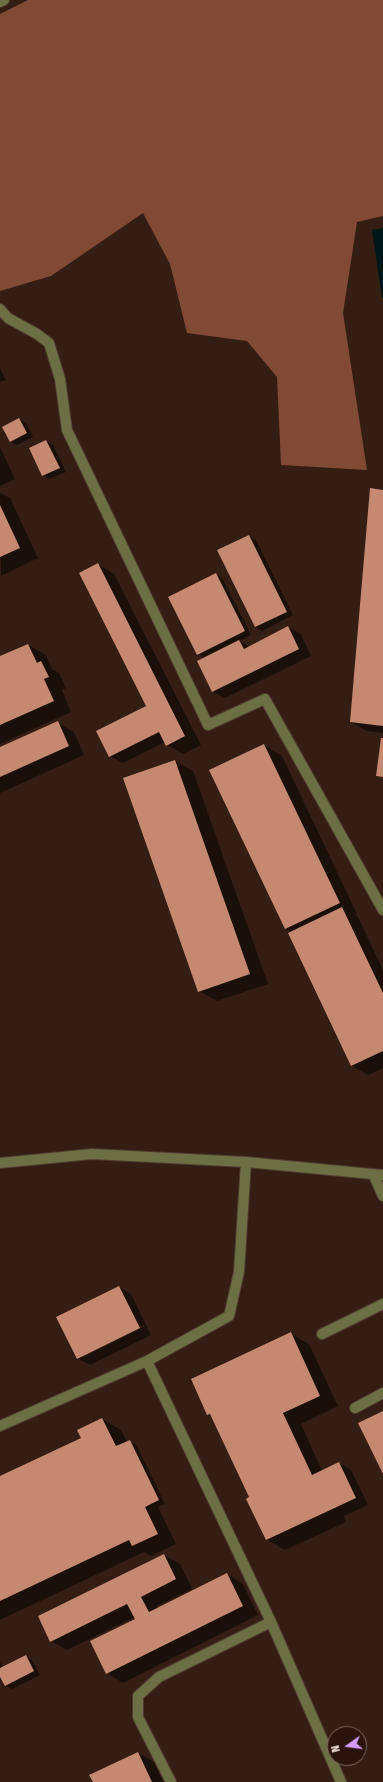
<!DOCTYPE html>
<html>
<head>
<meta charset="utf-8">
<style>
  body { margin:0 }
  #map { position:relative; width:383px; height:1782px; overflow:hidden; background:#341d13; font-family:"Fira Sans Condensed",sans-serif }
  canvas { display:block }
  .north { position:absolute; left:327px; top:1726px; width:40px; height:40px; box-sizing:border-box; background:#2a130a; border:1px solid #7d6961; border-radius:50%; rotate:256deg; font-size:11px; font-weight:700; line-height:16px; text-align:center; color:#fae9e3 }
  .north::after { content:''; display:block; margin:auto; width:14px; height:18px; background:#d59cfb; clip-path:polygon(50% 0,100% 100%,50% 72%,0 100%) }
</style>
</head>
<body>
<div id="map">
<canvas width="383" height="1782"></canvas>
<div class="north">N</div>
</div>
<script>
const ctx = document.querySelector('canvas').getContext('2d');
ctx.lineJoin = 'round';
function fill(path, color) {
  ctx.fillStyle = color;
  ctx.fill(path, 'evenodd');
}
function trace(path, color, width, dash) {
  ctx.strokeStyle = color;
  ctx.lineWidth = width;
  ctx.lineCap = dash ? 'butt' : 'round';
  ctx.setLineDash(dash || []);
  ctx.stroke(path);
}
fill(new Path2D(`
  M28,0h355v216l-26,6 -14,91 24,157 -86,-5 -4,-88 -30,-36 -60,-8 -17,-69 -27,-51 -92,63 -51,15v-277z`), '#814a35');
fill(new Path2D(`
  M383,228v70h-1l-10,-68z`), '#001517');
fill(new Path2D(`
  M0,368l6,12 -6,2z
  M19,419l7,4 7,14 -16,8 -7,-4z
  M46,441l7,4 13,27 -17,7 -6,-4z
  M0,447l15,32 -15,7z
  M383,491v242l-16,-2 -16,-9z
  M0,493l10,5 28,60 -37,18z
  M249,536l6,3 38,76 -31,16 -6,-4 -38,-77z
  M98,564l16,10 87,171 -18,9 -16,-9 -2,-3 -42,21 -13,-7 37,-49z
  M216,574l6,4 29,57 -12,6 11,6 38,-20 13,7 10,22 -86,42 -13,-7 -8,-33 -6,-4z
  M28,645l18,10 6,14 7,4 7,15 -4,2 9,22 -71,32v-87z
  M58,723l16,9 10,23 -84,38v-45z
  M264,745l18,11 75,158 -2,1 3,2 25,53v98l-15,7 -16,-9 -63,-133 3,-1 -6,-3 -76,-159z
  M175,761l18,10 75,213 -51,17 -18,-10z
  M119,1287l12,7 20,41 -61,30 -13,-7zM144,1325l1,1 -62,31v-2z
  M291,1334l18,10 29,62 -37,18 21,47 17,-8 12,7 17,35 -24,11 2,6 -61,28 -19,-11 -16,-41 -37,-81 -5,-3z
  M102,1419l19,11 6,12 2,-1 7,4 29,59 -7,3 18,37 -25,12 -7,-4 -144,68v-143l82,-39z
  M164,1555l16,9 12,25 -35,17 1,2 69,-34 16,10 15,31 -135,68 -16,-10 29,-54 -1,-2 -68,33 -16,-9z
  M26,1656l6,4 8,15 -28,14 -7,-4 -3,-6 -2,1v-18l3,5z
  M138,1753l16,9 9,20h-69z`), '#0007');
fill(new Path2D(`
  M19,418l8,15 -17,9 -8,-15z
  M46,440l14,28 -18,8 -13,-28z
  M370,488l13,2v236l-33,-4z
  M0,505l20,43 -20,9z
  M249,535l38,77 -32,15 -38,-77z
  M98,563l87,173 -19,10 -7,-14 -50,25 -13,-26 50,-25 -67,-133z
  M216,573l29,58 -48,24 -29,-58z
  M288,626l11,23 -87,43 -15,-31 42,-21 5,9z
  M28,644l9,19 4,-2 8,16 -5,2 10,22 -54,24v-69z
  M58,721l11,25 -69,31v-30z
  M381,738h2v39l-7,-1z
  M264,744l76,159 -55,26 -76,-159z
  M175,760l75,214 -52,18 -75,-214z
  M342,907l41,86v58l-32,15 -63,-133z
  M119,1286l21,42 -63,31 -21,-42z
  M291,1332l29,64 -37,17 29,62 27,-13 17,36 -90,42 -20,-41 3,-2 -39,-83 -3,1 -16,-36z
  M383,1411v63l-25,-51z
  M102,1418l14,28 14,-6 29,60 -14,7 13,27 -26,12 -3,-6 -129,61v-125l81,-38 -4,-8z
  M164,1554l12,25 -35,18 8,15 78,-39 16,33 -137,68 -16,-33 45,-22 -8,-15 -77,38 -12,-26z
  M26,1655l8,16 -29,15 -5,-9v-9z
  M138,1752l14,30h-59l-4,-7z`), '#c58972');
const minor = new Path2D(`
  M0,2l4,-2
  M0,309l8,9 29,16 12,9 11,36 7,51 141,295 57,-26 118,211
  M0,1163l92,-9 154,8 137,13
  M373,1174l10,22
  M322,1334l61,-30
  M147,1361l124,261 70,160
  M355,1408l28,-15
  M0,1426l147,-65 82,-45 10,-44 7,-110
  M171,1782l-33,-65v-21l21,-19 112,-55`);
trace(minor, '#503a30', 12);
trace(minor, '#6c6f43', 10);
</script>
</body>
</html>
